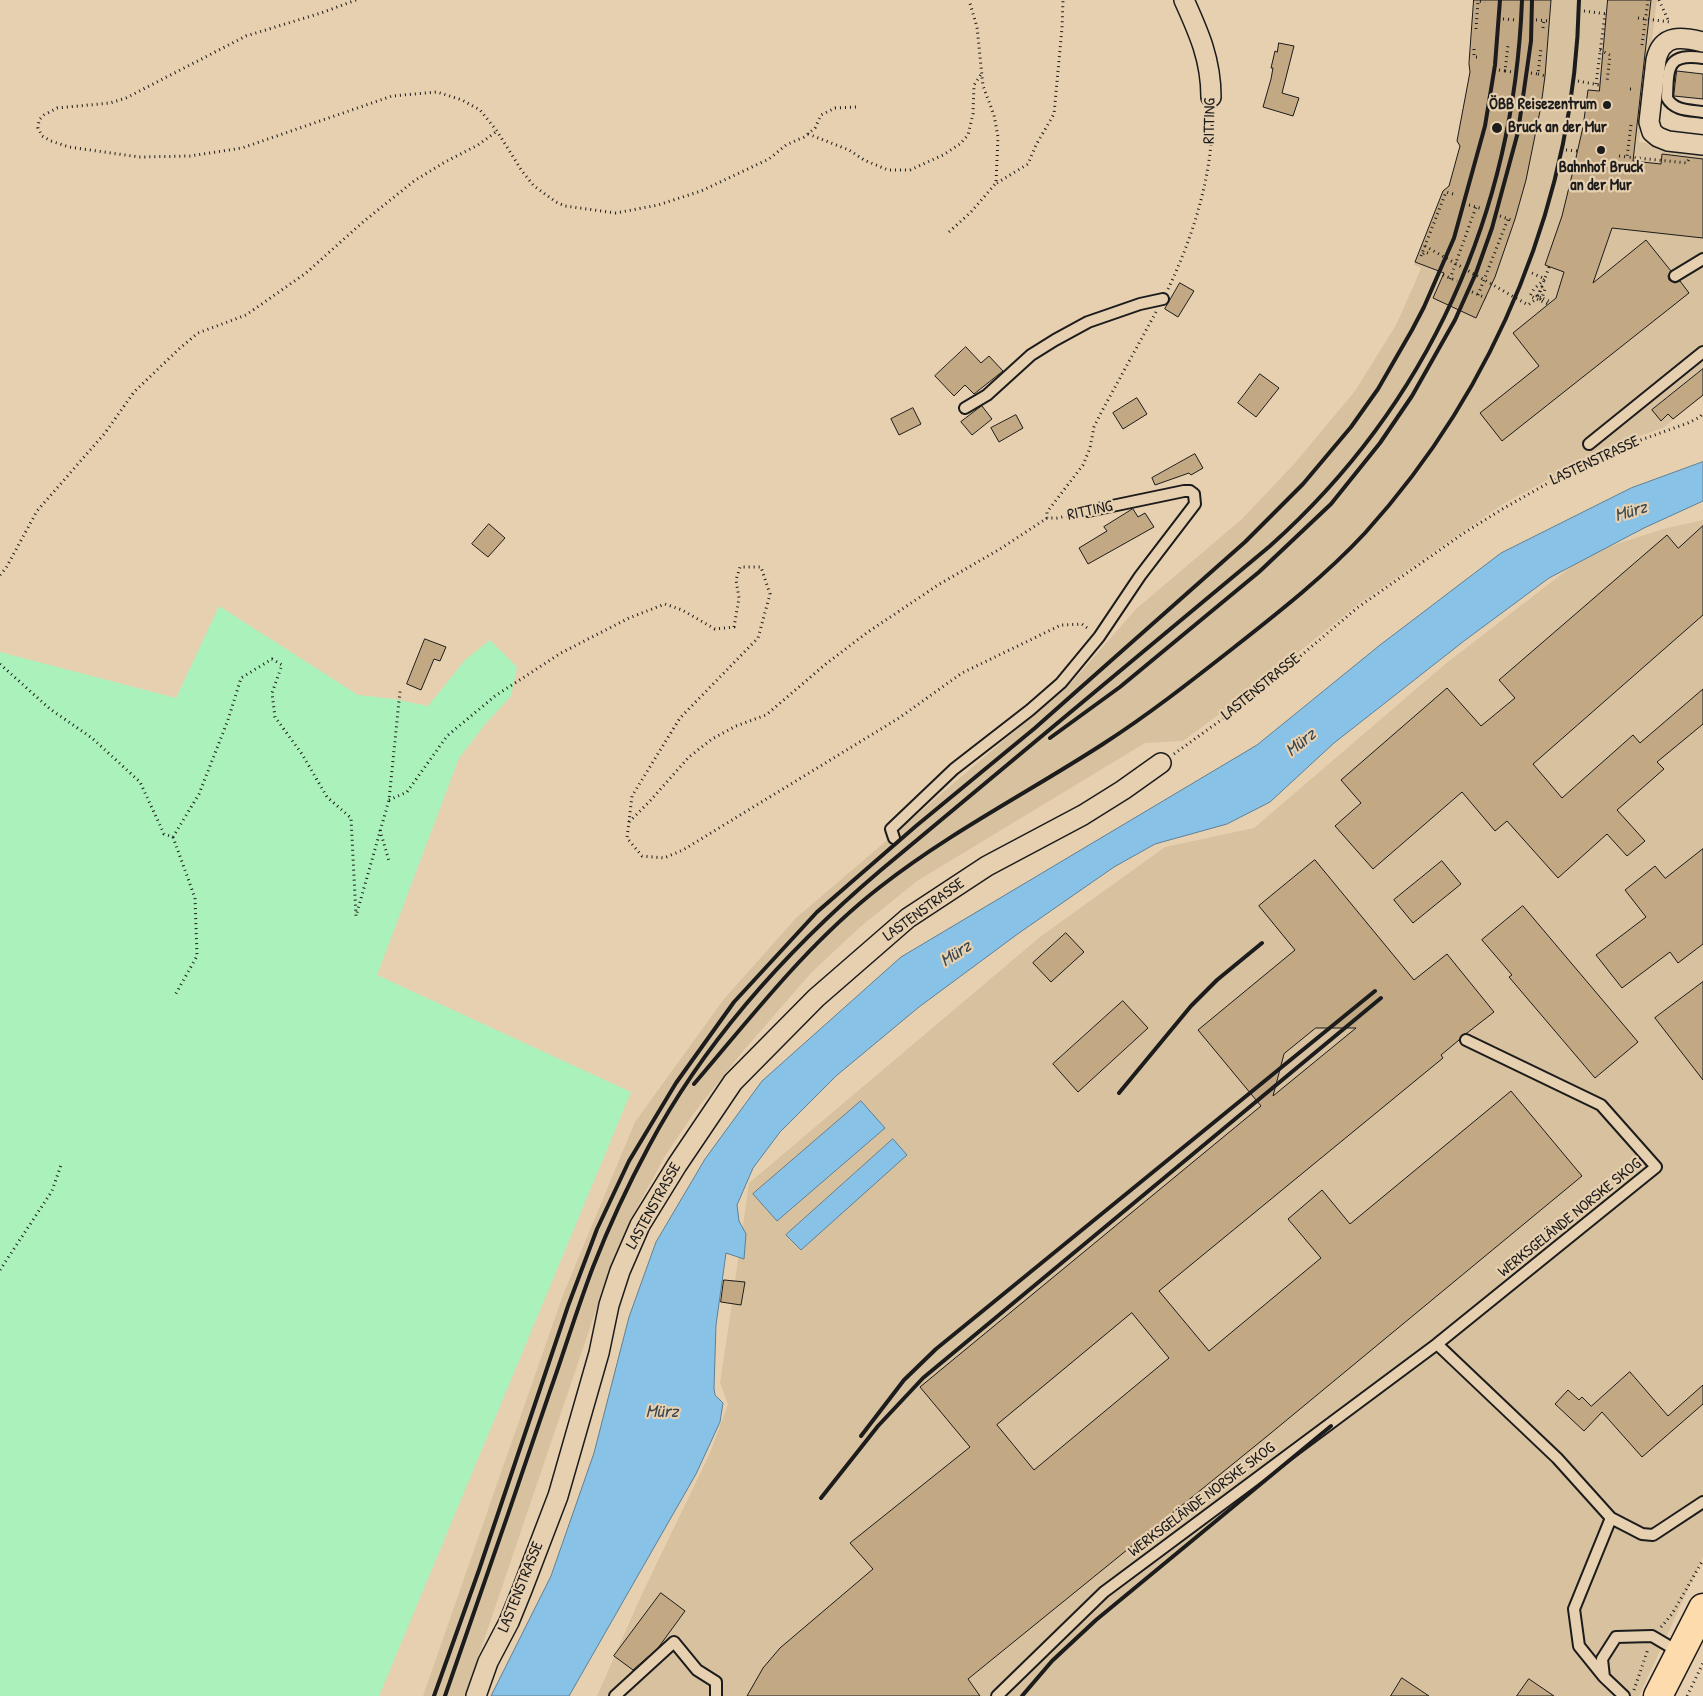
<!DOCTYPE html>
<html>
<head>
<meta charset="utf-8">
<style>
  body { margin:0 }
  canvas { display:block; background:#e7d0b0 }
</style>
</head>
<body>
<canvas width="1703" height="1696"></canvas>
<script>
const ctx = document.querySelector('canvas').getContext('2d');
ctx.lineJoin = 'round';
function fill(path, color) {
  ctx.fillStyle = color;
  ctx.fill(path, 'evenodd');
}
function trace(path, color, width, dash) {
  ctx.strokeStyle = color;
  ctx.lineWidth = width;
  ctx.lineCap = dash ? 'butt' : 'round';
  ctx.setLineDash(dash || []);
  ctx.stroke(path);
}
function label(font, color, halo, rows, align = 'center') {
  ctx.font = font + ' "Patrick Hand",sans-serif';
  ctx.lineWidth = 4.5;
  ctx.setLineDash([]);
  ctx.textBaseline = 'middle';
  ctx.strokeStyle = halo;
  ctx.fillStyle = color;
  for (const [text, x, y, turn = 0] of rows) {
    ctx.save();
    ctx.translate(x, y);
    ctx.rotate((+turn || 0) * Math.PI / 180);
    ctx.textAlign = isNaN(turn) ? turn : align;
    if (halo) ctx.strokeText(text, 0, 0);
    ctx.fillText(text, 0, 0);
    ctx.restore();
  }
}
fill(new Path2D(`
  M1474,0h183l-18,142 64,8v246l-40,32 -55,19 -105,57 -146,101 -104,84 -70,52 -38,2 -228,138 -58,47 -48,45 -67,77 -50,63 -29,43 -34,63 -18,41 -148,436h-42l140,-401 72,-173 89,-123 72,-81 276,-236 64,-73 106,-90 52,-55 61,-73 41,-66 18,-40 7,-17 -7,-3 29,-74 6,-5 11,-40 -3,-5 13,-69 -1,-8z
  M1703,520v1037l-64,139h-1042l44,-100 69,-143 18,-49 -8,-21 12,-80 10,1 3,-21 -10,-2 14,-98 291,-246 125,-90 89,-19 190,-163 145,-112 74,-24z`), '#d8c19f');
fill(new Path2D(`
  M219,606l139,89 36,4 34,7 37,-46 25,-20 27,27 -6,29 -25,27 -27,35 -82,217 254,117 -252,604h-379v-1044l176,46z`), '#abf1bc');
const water = new Path2D(`
  M1703,462v39l-59,27 -95,50 -85,63 -130,102 -64,59 -43,22 -72,20 -41,23 -95,66 -100,74 -83,69 -56,56 -27,36 -16,37 2,16 7,13 -2,25 -18,-6 -10,72 -2,63 1,7 8,8 -3,19 -24,52 -127,222h-78l60,-120 43,-123 35,-136 27,-75 49,-83 57,-78 139,-124 356,-212 123,-100 121,-92 130,-65z
  M861,1101l24,27 -108,93 -24,-27z
  M893,1139l14,16 -106,95 -15,-15z`);
fill(water, '#89c2e7');
trace(water, '#5d8096', 1);
const building = new Path2D(`
  M1474,0h77l-6,76 -4,30 -15,74 -11,39 -20,58 -19,41 -43,-20 11,-25 -29,-11 28,-71 6,-5 11,-40 -3,-5 13,-69 -1,-8z
  M1608,0h43l-18,161 28,3 1,-10 41,5v79l-91,-10 -19,55 53,-43 25,31 -3,5 1,4 6,3 5,-2 9,12 -187,148 -22,-28 59,-47 -26,-33 43,-35 8,-26 -19,-7 17,-49 10,-41 11,-48 5,-37 11,1z
  M1279,43l15,3 -12,47 17,5 -6,18 -30,-9 8,-28 2,-11h-2l4,-17 2,1z
  M1677,71l26,3v25l-29,-3z
  M1180,283l14,8 -16,26 -13,-8z
  M966,347l15,16 8,-7 14,15 -29,23 -9,-9 -11,11 -19,-20z
  M1703,369v26l-30,24 -5,-5 -7,7 -9,-11z
  M1260,374l19,14 -23,29 -18,-14z
  M1137,398l10,16 -24,15 -10,-16z
  M982,406l10,13 -20,16 -11,-13z
  M913,408l8,16 -22,11 -8,-16z
  M1016,415l7,13 -24,14 -8,-14z
  M1195,454l8,14 -12,7 -2,-2 -34,12 -3,-7z
  M1133,509l5,8 7,-4 9,14 -66,37 -9,-16 28,-17 -3,-4z
  M489,524l16,14 -17,19 -16,-13z
  M1703,526v89l-170,149 29,34 71,-63 7,8 63,-54v35l-46,38 7,7 -47,41 28,31 -18,15 -20,-22 -49,44 -51,-57 -12,10 -33,-39 -89,77 -38,-43 26,-23 -20,-23 106,-92 34,38 34,-28 -16,-18 168,-145 11,13z
  M425,639l21,8 -6,14 -6,-2 -13,31 -14,-6z
  M1703,849v95l-25,19 -8,-11 -48,36 -26,-33 50,-38 -21,-27 30,-24 10,12z
  M1315,860l99,120 33,-26 47,58 -27,21 -5,2 -3,5 -18,15 2,3 -284,233 50,60 112,-93 -33,-39 34,-29 28,34 161,-133 71,85 -311,257 -303,246 12,17h-233l16,-28 17,-20 93,-79 -23,-26 120,-96 -50,-60 341,-281 -63,-76 97,-80 -36,-44zM1316,1028h40l-83,68 11,-42zM1132,1313l37,45 -135,112 -37,-45z
  M1442,861l19,23 -48,39 -19,-23z
  M1523,906l115,136 -43,36 -86,-101 3,-2 -30,-35z
  M1066,933l18,19 -33,30 -18,-19z
  M1703,982v98l-48,-62z
  M1123,1001l25,27 -70,64 -25,-28z
  M724,1280l21,2 -4,23 -20,-3z
  M1630,1372l38,44 35,-31v19l-61,53 -40,-45 -18,19 -29,-27 13,-14 11,10 3,-3 9,9z
  M661,1593l24,18 -27,37 -25,22 -19,-14z
  M1402,1678l27,18h-38z
  M1529,1679l25,17h-37z`);
fill(building, '#c3a983');
trace(building, '#1c1c1c', 1);
const lane = new Path2D(`
  M1703,58c-36,-5 -35,9 -36,40 7,13 23,12 36,14
  M1675,276l28,-17
  M965,408l22,-13 44,-40 24,-15 33,-18 52,-18 23,-5
  M1589,444l114,-92
  M894,838l-3,-9 63,-60 76,-59 31,-27 38,-46 41,-61 55,-72 -1,-10 -4,-3h-6l-96,20
  M1437,1344l120,114 54,60 -37,91 5,37 25,31
  M1611,1518l31,16 11,1 50,-33
  M615,1696l59,-54 23,28 19,12v14
  M997,1696l107,-104 333,-248 219,-177 -55,-62 -135,-65
  M1624,1696l-20,-19 -2,-18 14,-22 36,-1 27,16`);
const street = new Path2D(`
  M1184,0c15,33 27,60 27,97
  M1703,42c-20,-5 -41,-9 -47,18l-7,62 3,10 6,5 10,4 35,4
  M476,1696l12,-34 21,-40 13,-32 36,-94 41,-143 10,-48 11,-34 20,-46 37,-60 56,-83 83,-84 92,-80 79,-52 96,-51 40,-25 38,-27`);
const primary = new Path2D(`
  M1658,1696l45,-88`);
trace(lane, '#1c1c1c', 14);
trace(street, '#1c1c1c', 22);
trace(primary, '#1c1c1c', 31);
trace(new Path2D(`
  M356,0l-35,13 -75,23 -120,62 -16,5 -53,5 -13,7 -5,5 -1,8 4,8 9,5 18,6 70,10 51,-1 52,-8 150,-52 45,-4 25,8 18,10 17,21 25,40 12,15 22,16 9,4 51,7 42,-8 43,-14 68,-32 17,-14 18,-8 11,-9 6,-13 14,-7 22,-1
  M1659,0l10,22
  M1584,11l23,3
  M1638,18l32,4
  M1503,19l14,1
  M1536,20l14,1
  M1543,28l1,-8
  M1476,29l2,-28 7,1
  M1642,45l6,-45
  M1474,49v8h7
  M1600,50l10,5 -3,27
  M1499,70l6,1 3,-26
  M1505,71l8,1
  M1531,73l7,1 3,-26
  M1538,74l7,2
  M1578,81l21,4
  M1596,84l9,-70
  M1630,89h5
  M1631,125l-4,32 60,6 2,-4
  M808,134l41,16 15,10 24,10h22l33,-15 17,-11 8,-9 5,-21 1,-29 8,-12
  M1566,150l11,1
  M1619,156l8,1
  M997,183l31,-19 8,-19 18,-31 8,-86 1,-28
  M1469,205l14,4
  M1500,216l14,5
  M949,232l22,-20 25,-29 2,-46 -4,-22 -11,-29 -6,-59 -8,-27
  M1423,254l2,-2 6,2
  M1421,256l25,-64 7,2
  M1549,267c-3,9 -7,19 -10,28l-2,1 5,2 3,-9 -3,-2 -5,9 4,4 1,-2 9,4
  M1532,273l13,6 -11,10 -4,7 18,8
  M1443,275l14,6
  M1450,279l26,-72
  M1168,289c25,-52 46,-118 44,-177
  M1472,292l14,6
  M1478,295l30,-76
  M1077,514l-20,4h-10v-6l36,-47 7,-17 4,-21 8,-16 54,-99
  M0,575l6,-7 31,-57 68,-78 29,-41 46,-44 18,-15 48,-18 60,-42 57,-51 51,-41 31,-19 33,-17 19,-14
  M0,664l50,45 42,29 48,44 24,52 9,3 26,-43 29,-74 13,-42 31,-19 10,6 -10,28 3,24 27,37 25,43 24,21 5,98 33,-116 11,-109
  M1174,754l76,-55 107,-91 107,-75 40,-25 62,-35 47,-23 75,-27 12,-6 3,-4
  M389,800l18,-8 40,-56 48,-40 66,-43 68,-35 36,-14 17,6 33,19 19,-2 5,-29 -3,-18 4,-13h21l9,27 -12,44 -78,80 -48,78 -5,42 15,18 22,2 19,-8 216,-132 63,-45 99,-48 21,-1 8,6
  M629,822l21,-21 39,-44 23,-18 24,-13 30,-11 61,-52 41,-31 70,-47 62,-36 47,-31
  M380,830l9,31
  M173,837l22,61 2,58 -23,41
  M0,1270l52,-79 9,-26
  M1661,1627l11,-13 31,-54
  M1634,1690l14,-41
  M1687,1696l16,-33`), '#1c1c1c', 3, [1, 4]);
trace(lane, '#e7d0b0', 10);
trace(street, '#e7d0b0', 19);
trace(primary, '#fedbac', 28);
trace(new Path2D(`
  M1050,738l70,-51 139,-115 72,-68 49,-61 32,-47 43,-76 21,-47 16,-45 26,-96 13,-91 1,-41
  M694,1084c59,-69 114,-141 186,-197 70,-55 149,-95 223,-143 45,-29 87,-62 129,-95 47,-37 93,-73 133,-116 132,-146 210,-336 214,-533
  M1119,1093l72,-87 26,-26 45,-37
  M861,1436l43,-56 32,-31 439,-358
  M821,1498l57,-72 45,-48 458,-380
  M434,1696l45,-126 89,-264 29,-77 32,-68 47,-78 58,-81 83,-90 99,-86 119,-98 210,-186 58,-58 48,-57 27,-38 34,-59 12,-23 30,-69 31,-112 10,-61 5,-65
  M445,1696c35,-101 70,-201 104,-302 15,-42 28,-85 44,-127 16,-41 35,-82 56,-121 57,-107 140,-198 232,-276l389,-324c159,-142 244,-334 252,-546
  M1022,1696l30,-35 44,-41 235,-194`), '#1c1c1c', 4);
trace(new Path2D(`
  M1425,246l103,59 8,-6`), '#1c1c1c', 3, [1, 4]);
for (const [x, y, r, color] of [
  [1607,105,5,"#1c1c1c"],
  [1497,128,6,"#1c1c1c"],
  [1601,150,5,"#1c1c1c"]
]) {
  const dot = new Path2D();
  dot.arc(x, y, r, 0, 2 * Math.PI);
  ctx.fillStyle = color;
  ctx.fill(dot);
  trace(dot, '#e7d0b0', 2);
}
label('bold 16px', '#1c1c1c', '#e7d0b0', [
  ["ÖBB Reisezentrum",1597,105],
  ["Bruck an der Mur",1508,128,"left"],
  ["Bahnhof Bruck",1601,168,"center"],
  ["an der Mur",1601,186,"center"]
], 'right');
label('16px', '#1c1c1c', '#e7d0b0', [
  ["RITTING",1210,121,-89],
  ["LASTENSTRASSE",1595,461,-25],
  ["RITTING",1090,511,-12],
  ["LASTENSTRASSE",1261,687,-39],
  ["LASTENSTRASSE",924,910,-36],
  ["LASTENSTRASSE",654,1206,-61],
  ["WERKSGELÄNDE NORSKE SKOG",1570,1218,-39],
  ["WERKSGELÄNDE NORSKE SKOG",1202,1500,-37],
  ["LASTENSTRASSE",521,1587,-68]
]);
label('italic 18px', '#37464f', '#e7d0b0', [
  ["Mürz",1631,512,-17],
  ["Mürz",1301,743,-39],
  ["Mürz",956,954,-33],
  ["Mürz",662,1412]
]);
</script>
</body>
</html>
